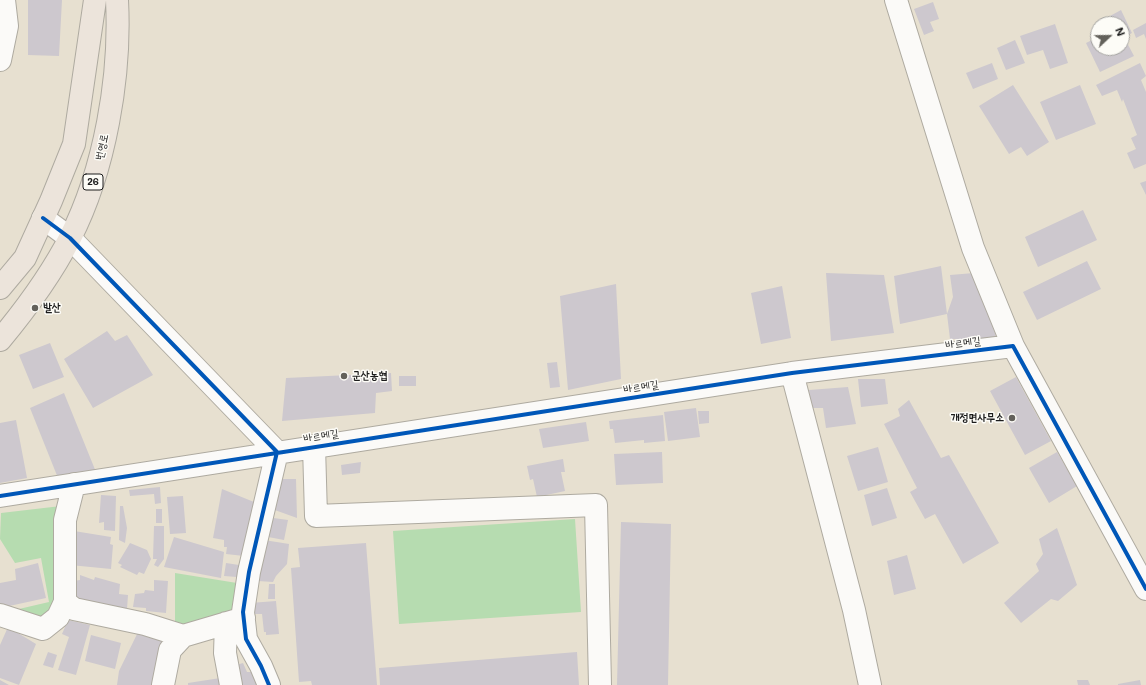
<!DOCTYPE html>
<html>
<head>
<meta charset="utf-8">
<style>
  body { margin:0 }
  #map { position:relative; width:1146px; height:685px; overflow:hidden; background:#e7e0d0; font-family:Mali,sans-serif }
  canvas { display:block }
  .north { position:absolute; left:1090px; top:16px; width:40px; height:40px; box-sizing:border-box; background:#fdfcf7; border:1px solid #a3a29f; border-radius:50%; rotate:68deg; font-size:11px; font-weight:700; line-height:16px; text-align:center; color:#1c1c1c }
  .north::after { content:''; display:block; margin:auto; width:14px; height:18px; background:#63615b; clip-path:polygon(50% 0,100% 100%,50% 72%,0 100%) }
</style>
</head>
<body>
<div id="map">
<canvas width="1146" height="685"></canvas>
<div class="north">N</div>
</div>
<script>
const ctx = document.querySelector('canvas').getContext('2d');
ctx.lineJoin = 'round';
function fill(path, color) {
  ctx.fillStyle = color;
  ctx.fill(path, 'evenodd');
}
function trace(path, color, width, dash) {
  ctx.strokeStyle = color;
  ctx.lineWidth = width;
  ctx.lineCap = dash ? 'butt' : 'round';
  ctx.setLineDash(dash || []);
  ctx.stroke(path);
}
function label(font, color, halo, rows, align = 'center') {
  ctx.font = font + ' Mali,"Poor Story",sans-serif';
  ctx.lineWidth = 3;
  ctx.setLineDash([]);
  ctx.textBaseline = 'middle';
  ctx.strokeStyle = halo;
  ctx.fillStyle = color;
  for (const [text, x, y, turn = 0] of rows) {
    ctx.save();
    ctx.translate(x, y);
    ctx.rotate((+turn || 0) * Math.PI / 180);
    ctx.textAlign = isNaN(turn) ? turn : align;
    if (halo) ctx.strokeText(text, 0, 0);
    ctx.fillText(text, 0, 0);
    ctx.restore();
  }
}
fill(new Path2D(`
  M61,506l-3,99 -10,15 -42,-8 43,-10 -8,-44 -26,5 -15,-24 1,-26z
  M575,519l6,93 -182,12 -6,-93z
  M175,573l62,10c0,7 0,19 -3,26 -8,14 -45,17 -59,15z`), '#b6dcb0');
fill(new Path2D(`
  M28,0h34l-3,56 -31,-1z
  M933,2l6,17 -9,3 4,9 -10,4 -10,-26z
  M1121,10l11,23 -8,4 10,19 -34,16 -14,-29 12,-6v11h24v-24h-8l-4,-8z
  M1146,23v16l-2,-5 -8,4 -3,-8z
  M1055,24l13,39 -18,6 -7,-19 -16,5 -7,-19z
  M1015,40l10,23 -19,7 -9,-22z
  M992,63l6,16 -25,10 -7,-16z
  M1140,63l6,13 -5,4 5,12v72l-12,5 -7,-16 9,-4 -5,-11 6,-3 -14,-36 -1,3 -5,-12 -15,6 -6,-11z
  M1013,85l36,57 -22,14 -6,-9 -12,7 -30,-48z
  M1080,85l16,39 -40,16 -16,-38z
  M1146,181v14l-6,-12z
  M1083,210l14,30 -59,27 -13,-30z
  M1087,261l14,28 -64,31 -14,-28z
  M941,266l6,48 6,-17 -3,-22 24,-2 23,66h-47l-3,-25 -47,10 -6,-48z
  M826,273l58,2 10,58 -63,8z
  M616,284l5,95 -53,11 -8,-94z
  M782,286l9,52 -30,6 -10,-51z
  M107,331l8,10 12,-6 26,40 -60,33 -29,-49z
  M50,343l14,34 -31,12 -14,-34z
  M557,362l3,25 -10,1 -3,-25z
  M391,373l1,18 -16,2 -1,20 -93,8 4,-43z
  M399,376h17v10h-17z
  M1016,377l35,64 -26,14 -35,-64z
  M858,379h27l3,25 -27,3z
  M848,387l8,37 -30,4 -3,-20h-13l-1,-18z
  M64,393l32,79 -38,6 -28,-70z
  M909,400l32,58 8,-3 50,88 -36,21 -28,-50 -10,5 -15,-27 7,-4 -33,-64 16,-8 -2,-7z
  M696,408l4,29 -32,4 -4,-29z
  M698,411h11v12l-10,1z
  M663,415l2,26 -21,2v-3l-29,3 -2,-14h-3l-1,-8z
  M16,420l11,58 -27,5v-60z
  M586,422l3,19 -46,7 -4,-19z
  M878,447l10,35 -30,9 -11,-35z
  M662,452l1,31 -47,2 -2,-31z
  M1057,452l20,34 -28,17 -20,-35z
  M563,459l2,13h-4l4,19 -28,6 -4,-18 -3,1 -3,-14z
  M361,462l-1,11 -18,2 -1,-10z
  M281,479h15l1,39 -25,-9z
  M160,487l1,16 -6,1 -1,-10 -24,2 -1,-6z
  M887,488l10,30 -25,8 -8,-31z
  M222,489l32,13 -1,4h2l-11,50 -18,-2 1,-7h-3v-7l-11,-2z
  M101,495l15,1 -1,35 -11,-1v-8l-5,1z
  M183,496l3,37 -16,1 -3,-37z
  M120,506h3l4,22 -2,15 -6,-3z
  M156,509h6v14h-6z
  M266,517l22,3 -4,20 -21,-4z
  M621,522l50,2 -3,161h-51z
  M154,526h10v33l-6,8 -4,-2 3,-6h-4z
  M1057,528l20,57 -19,16 -7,-2 -30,24 -17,-20 35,-32 -3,-7 7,-10 -4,-15z
  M74,531l37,6 -1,7 3,1 -2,24 -41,-4z
  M174,537l50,15 -3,26 -57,-11z
  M264,540l25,4 -2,20 -11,12 -3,6 -15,-1z
  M130,543l17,7 4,9 -7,15 -5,-2 -2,3 -17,-8 2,-2 -4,-2z
  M366,543l11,142h-65l-1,-4 -12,1 -8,-114 9,-1 -2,-19z
  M907,555l9,34 -22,6 -7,-34z
  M38,563l8,35 -46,10v-25l16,-3 -1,-11z
  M226,563l13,2 -2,12 -13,-1z
  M80,575l14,5 1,-3 25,7 -1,10 9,1 -1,14 -10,1 -41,-11 -3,-18 7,-1z
  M154,580l14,1 -2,32 -20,-2v-3l-13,-1 2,-13 9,-1 1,-3 9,1z
  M269,584h6v15h-7z
  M276,601l3,33 -13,1v-3h-2l-2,-18h-12v-11z
  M68,620l22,5 -14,50 -18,-5 11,-33 -7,-3z
  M8,627l28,17 -17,41 -19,-7v-33z
  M140,628l24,10 -10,47h-37l2,-14z
  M91,635l30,8 -6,26 -30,-8z
  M48,652l9,3 -4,13 -10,-3z
  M577,652l2,33h-199l-1,-17z
  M243,663l4,9h5l7,13h-24l-2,-19z
  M227,677v8h-39v-2z
  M0,680l9,5h-9z
  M1077,680h11l2,5h-12z
  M1140,680l1,5h-23v-1z`), '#cdc8ce');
const minor = new Path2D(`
  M896,0l77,248 40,98
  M0,60l7,-34 -3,-26
  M43,218l27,20 207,214 -28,120 -6,40 3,27 15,27 8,19
  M792,373l62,237 16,75
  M314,446l2,70 280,-11 4,180
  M0,496l792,-123 221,-27 133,243
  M65,602l9,7 71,15 38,12 61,-18
  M0,615l43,14 15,-12 7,-15v-82l9,-36
  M226,623l-1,30 6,32
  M163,685l7,-35 13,-14`);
const major = new Path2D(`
  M0,288l25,-30 26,-57 23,-57 21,-144
  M0,340c25,-30 52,-67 70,-102 35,-68 51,-162 47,-238`);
trace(minor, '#aeaaa0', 24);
trace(major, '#aeaaa0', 24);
trace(minor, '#fbfaf8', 22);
trace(major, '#ece4db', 22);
trace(new Path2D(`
  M43,218l27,20 207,214 -28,120 -6,40 3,27 15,27 8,19
  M0,496l792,-123 221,-27 133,243`), '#0057b8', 4);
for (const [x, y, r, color] of [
  [35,308,4,"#63615b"],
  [344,376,4,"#63615b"],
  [1012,418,4,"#63615b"]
]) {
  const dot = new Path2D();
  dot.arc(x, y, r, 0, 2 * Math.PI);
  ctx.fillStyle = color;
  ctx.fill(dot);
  trace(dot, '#fdfcf7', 1.5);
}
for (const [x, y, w] of [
  [93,182,20]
]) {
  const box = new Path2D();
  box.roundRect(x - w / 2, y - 8, w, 16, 3);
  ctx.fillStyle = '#fdfcf7';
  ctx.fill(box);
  trace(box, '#1c1c1c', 1);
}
label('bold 10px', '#1c1c1c', null, [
  ["26",93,182]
]);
label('11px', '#1c1c1c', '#fdfcf7', [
  ["번영로",102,147,-78],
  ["바르메길",963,343,-7],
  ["바르메길",641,387,-9],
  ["바르메길",321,436,-9]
]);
label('bold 11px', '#1c1c1c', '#fdfcf7', [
  ["발산",43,308],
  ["군산농협",352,376],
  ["개정면사무소",1004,418,"right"]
], 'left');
</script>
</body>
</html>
